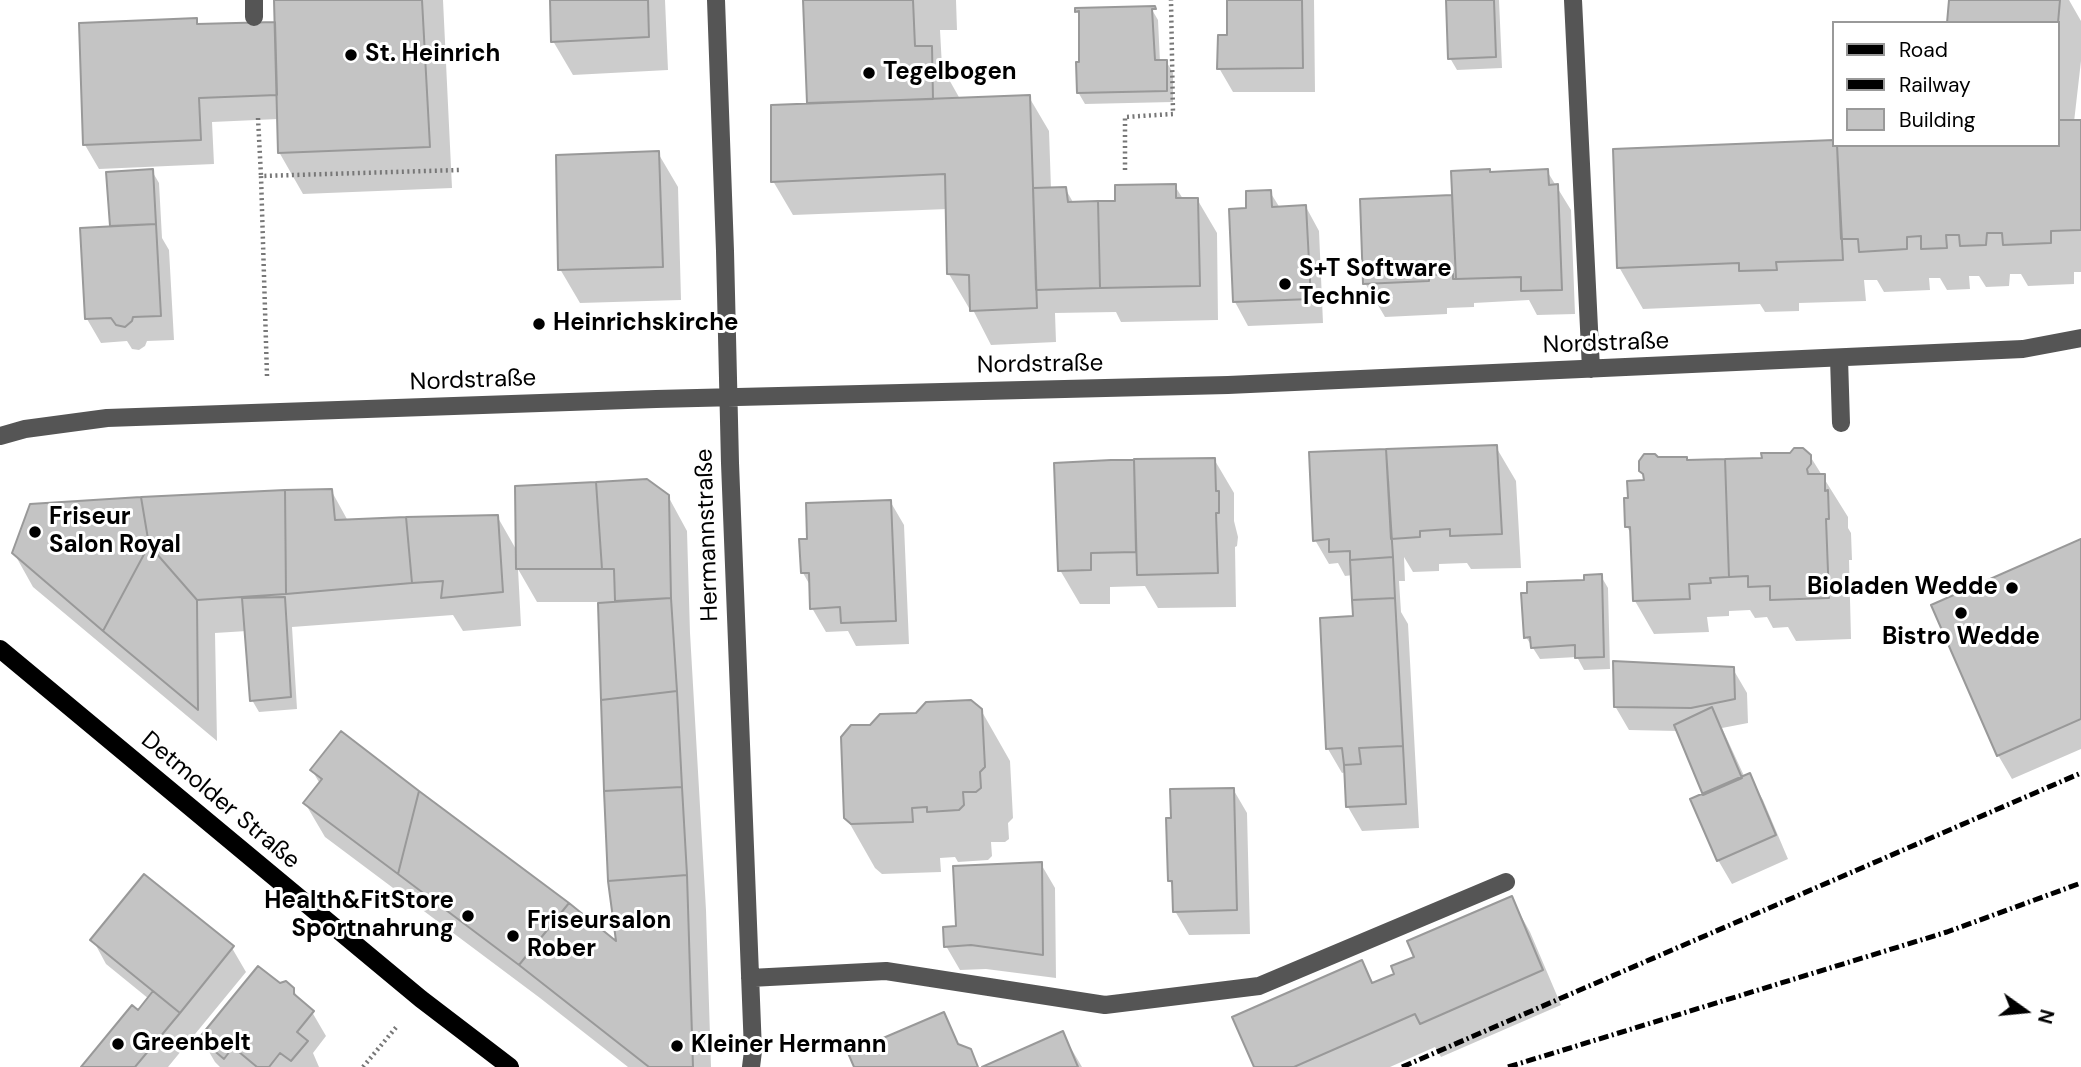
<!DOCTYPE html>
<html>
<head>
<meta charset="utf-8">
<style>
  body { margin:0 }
  #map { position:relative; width:2081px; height:1067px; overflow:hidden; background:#fff; font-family:"DM Sans",sans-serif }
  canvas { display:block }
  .legend { position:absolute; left:1832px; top:21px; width:228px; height:126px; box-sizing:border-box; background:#fff; border:2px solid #999; margin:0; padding:9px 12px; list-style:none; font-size:21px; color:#000 }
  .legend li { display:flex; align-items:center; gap:14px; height:35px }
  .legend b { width:35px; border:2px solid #999 }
  .north { position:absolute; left:1990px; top:976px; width:70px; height:70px; -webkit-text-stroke:5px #fff; paint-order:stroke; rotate:105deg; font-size:19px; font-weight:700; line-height:28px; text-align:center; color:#000 }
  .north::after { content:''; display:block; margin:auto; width:24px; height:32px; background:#000; clip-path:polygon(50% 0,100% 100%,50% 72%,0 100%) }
</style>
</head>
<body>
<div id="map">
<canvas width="2081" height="1067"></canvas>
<ul class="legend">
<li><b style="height:9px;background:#000"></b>Road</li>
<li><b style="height:9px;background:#000"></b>Railway</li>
<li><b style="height:19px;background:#c4c4c4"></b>Building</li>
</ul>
<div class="north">N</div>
</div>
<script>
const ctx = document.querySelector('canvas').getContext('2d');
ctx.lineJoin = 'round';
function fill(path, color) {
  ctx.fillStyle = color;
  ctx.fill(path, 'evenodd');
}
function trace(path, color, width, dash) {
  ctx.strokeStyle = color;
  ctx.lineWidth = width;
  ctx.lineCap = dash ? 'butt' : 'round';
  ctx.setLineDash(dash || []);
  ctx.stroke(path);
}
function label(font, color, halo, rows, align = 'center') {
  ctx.font = font + ' "DM Sans",sans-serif';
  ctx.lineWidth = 6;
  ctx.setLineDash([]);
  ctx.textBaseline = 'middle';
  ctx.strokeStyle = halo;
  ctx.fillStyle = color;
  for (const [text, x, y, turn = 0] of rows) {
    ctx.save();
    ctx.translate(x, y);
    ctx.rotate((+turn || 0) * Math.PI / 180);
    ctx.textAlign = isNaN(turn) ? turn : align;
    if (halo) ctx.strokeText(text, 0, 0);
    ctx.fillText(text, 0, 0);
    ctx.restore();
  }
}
fill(new Path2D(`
  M275,0h168l9,188 -149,6 -24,-42 -1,-33 -66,3 2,42 -115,5 -14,-24 111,-125 3,6 76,-3z
  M551,0h114l3,70 -95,5 -20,-34z
  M805,0h151l1,30h-17l2,37 18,32 69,-2 20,34 2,58 14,-1 9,16 43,-2 58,-16 8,13h14l20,34 1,87 -97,2 -5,-10 -61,1 1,29 -65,3 -19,-37h-3l-20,-34 -1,-65 -155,6 -20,-34 36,-76z
  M1228,0h86l1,92h-82l-14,-24 10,-31z
  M1448,0h51l3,68 -45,2 -7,-12z
  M1951,0h118l12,21v40l-7,61 7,-1v151h-7v12l-46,2 -7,-12h-11l-1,12 -23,1 -7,-11h-10l1,13 -23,1 -7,-12h-11l1,12 -46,2 -7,-12h-13l2,21 -67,2v8l-34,1 -5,-8 -117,5 -24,-42 -5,-116 220,-9v3h224v-122h-110z
  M1151,8l7,12 2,42 6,-1 7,12v29l-88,2 -7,-12z
  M658,153l20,34 3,113 -101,3 -20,-34z
  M152,171l7,12 3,55 7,12 5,90 -27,1 -2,5 -6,4 -7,-1 -5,-8 -26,2 -14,-24 26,-91 -5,-55z
  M1547,171l24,39 4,104 -38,1 -8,-15 -55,3v4l-27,1v6l-62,3 -20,-34 86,-86 3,5z
  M1270,192l10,16 26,-1 13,24 4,92 -75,3 -13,-24 13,-92z
  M1496,447l20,34 5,87 -50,1 -4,-6 -28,1v7l-26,1 -9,-15 1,24h-6l2,31 7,12 11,204 -57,3 -14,-24 -2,-35 -4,1 -14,-24 27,-131 -2,-43 -8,1 -7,-13 -9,1 -14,-24z
  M1810,456l38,61v11l3,5 1,27h-3l2,79 -55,2 -8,-14 -15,1 -6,-11 -12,1 -5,-8 -21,1v5l-22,1 2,15 -55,2 -19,-33 -3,-66 -5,-8 3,-27 16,-18 -5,-12 17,-11 30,3z
  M1214,459l20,34v28l4,16 -1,9 -2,1 1,60 -78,1 -13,-22 -35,1v17h-30l-20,-34 -4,-105z
  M331,490l17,31 149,-5 20,35 151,-55 19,35 3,102 16,277 5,157h-83l-88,-69 -215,-161 -20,-34 15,-19 -8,-14 306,175 -8,-64 -11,-279h-62l-19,-33 3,57 -58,5 -10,-16 -161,12 5,82 -38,3 -7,-12 -5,-69 -32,2 2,108 -184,-154 -19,-34z
  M890,501l14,24 5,119 -53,2 -8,-15 -22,1 -14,-24 -1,-21 -8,-14 6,-32z
  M2081,541v208l-69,30 -14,-24z
  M1601,576l7,12 2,81 -26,1 -7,-13 -37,2 -14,-22z
  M1733,669l14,24 1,30 -26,5 23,50 4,-2 14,24 25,59 -56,25 -14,-24 -12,-64 -28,-65 -49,-1 -14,-24z
  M981,710l29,51 3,57 -5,5 1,16 -4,3h-14l1,14 -4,4 -30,2 -3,-5 -15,1 1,14 -59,2 -7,-6 -29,-51 25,-91z
  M1233,789l14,24 3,121 -61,1 -14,-24 -1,-22 -4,-8z
  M1041,864l14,24 1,90 -70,-9 -26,1 -14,-24 12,-18z
  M1511,898l19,34 31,73 -120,52 -6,-10 -45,20h-134l106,-104 12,21 23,-9 19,-17z
  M93,940l139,8 14,24 -78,95h-85l55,-54 11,-14 -43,-35z
  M293,989l8,14 11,9 14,24 -13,17 6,14h-99l-5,-5 -14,-24z
  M1062,1033l20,34h-95z`), '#0003');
const building = new Path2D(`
  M274,0h148l8,147 -152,6z
  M550,0h98l1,37 -98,5z
  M803,0h110l2,46h17l1,53 -126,4z
  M1227,0h75l1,68 -86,1 1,-34h9z
  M1446,0h48l2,57 -48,2z
  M1949,0h111l-2,23h-111z
  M1155,6l1,3h-4l3,51h12v31l-90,2 -1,-31h3v-51l-4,1v-4z
  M197,18v6l78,-2 2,73 -78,3 2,42 -118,5 -4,-122z
  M1030,95l7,213 -67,3 -1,-36 -22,-1 -2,-100 -174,8v-77z
  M2058,120h23v110l-30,1v12l-48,2 -1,-12h-15l-1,12 -26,1 -1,-11h-13l1,13 -26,1v-13l-14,1v12l-48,3 -1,-13h-17l-4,-94h221z
  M1834,140v5h3l6,115 -67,2 1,8 -38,1v-8l-122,5 -4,-119z
  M659,151l4,116 -105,3 -2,-115z
  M153,169l3,55 -46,2 -4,-54z
  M1490,169v3l58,-3 1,16 9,-1 4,106 -41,1v-14l-65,2 -5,-108z
  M1176,184v14h22l2,88 -100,2 -2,-87h17v-16z
  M1066,187l2,15 30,-1 2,87 -64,2 -3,-102z
  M1271,190l1,17 34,-2 5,94 -78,3 -4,-93 17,-1v-17z
  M1452,195l4,84h-3v-5h-4l-20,1v6l-66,3 -3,-85z
  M156,224l5,92 -28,1 -1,4 -7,6 -9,-2 -5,-7 -26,1 -5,-91z
  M1497,445l5,89 -52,2v-7l-30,2v6l-29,2 -5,-90z
  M1794,448h9l8,7v9l-4,5 1,5h17v17l3,-1 1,29h-3l3,79 -59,2v-14l-22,1v-11l-19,1 -4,-118 37,-1 -1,-5h29z
  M1386,449l7,108 -43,3v-9l-21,1v-13l-16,2 -4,-89z
  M1644,454h11l3,3h29v3l38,-1 4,118 -19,1 1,5 -22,1 1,15 -57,2 -3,-74h-5l-1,-29h4l-1,-17 17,-1 -1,-6 -4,-3v-10z
  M1215,458l1,33h3v22h-3l2,60 -81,2 -3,-116z
  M1111,460h23l2,92 -45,1v17l-33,1 -4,-108z
  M647,479l22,16 2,103 -56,3 -1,-32h-12l-6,-87z
  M596,482l6,87h-86l-1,-83z
  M332,489l3,31 71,-3 6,66 -126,11 -1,-104z
  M285,490l1,104 -89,6 -48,-55 -8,-48z
  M141,497l8,48 -46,86 -91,-78 18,-49z
  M891,500l5,121 -55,2 -1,-16 -30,2 -1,-36h-8l-2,-34h8l-1,-36z
  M498,515l5,77 -62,6 2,-17 -31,2 -6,-66z
  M2081,539v180l-84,37 -66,-151z
  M149,545l48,55 1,110 -95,-79z
  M1393,557l2,41 -43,2 -2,-40z
  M1602,574l2,83 -29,1v-13l-44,3 -1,-11 -6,1 -3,-45h6v-11l57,-2v-5z
  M285,597l6,100 -41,4 -8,-103z
  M671,598l6,93 -76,9 -3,-97z
  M1395,598l8,148 -44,2 2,16 -17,1 -2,-17 -16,1 -6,-131 33,-2 -1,-16z
  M1613,661l121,6 1,32 -44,9 -77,-1z
  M677,691l5,96 -78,4 -3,-91z
  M971,700l11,9 3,58 -5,5 1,16 -5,4h-13l1,13 -5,5 -32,2v-5l-15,1 1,14 -62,2 -7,-6 -3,-81 10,-12h19l10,-11 36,-1 10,-11z
  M1712,707l30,71 -39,17 -29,-70z
  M341,731l78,60 -21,83 -95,-71 19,-24 -12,-9z
  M1403,746l3,58 -60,3 -2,-42 17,-1 -2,-16z
  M1750,773l26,62 -59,26 -27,-62z
  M682,787l5,88 -79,6 -4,-90z
  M1234,788l3,122 -64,2 -1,-31h-4l-1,-31 -1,-32h5l-1,-29z
  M419,791l150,112 -50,62 -121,-91z
  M1042,862l1,93 -72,-10 -27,2 -1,-20 13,-1 -3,-60z
  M144,874l90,72 -54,67 -90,-73z
  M687,875l6,192h-44l-130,-102 50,-62 47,38 -8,-60z
  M1512,896l31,74 -123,54 -5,-10 -121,53h-40l-22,-50 130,-57 10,23 22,-9 -3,-8 23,-9 -7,-16z
  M258,966l22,17 6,-2 8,7v6l20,17 -17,21 11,9 -17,20 -11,-8 -11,14h-12l-24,-20 -9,12 -25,-21z
  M153,991l27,22 -45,54h-54l51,-62 6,5z
  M944,1012l14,32 13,5 7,18h-124l-6,-14z
  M1063,1031l15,36h-96z`);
fill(building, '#c4c4c4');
trace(building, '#999', 2);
trace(new Path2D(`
  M258,118l3,58
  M1125,170v-53l48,-3 -2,-114
  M267,376l-6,-200 199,-6
  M363,1067l35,-42`), '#777', 4.5, [2, 3.5]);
trace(new Path2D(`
  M254,0v17
  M716,0l9,251 5,212 23,588 -2,16
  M1573,0l18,369
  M1839,358l2,65
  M0,436l25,-7 82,-11 549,-19 572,-14 795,-36 58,-11
  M750,978l136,-7 219,34 154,-19 247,-104`), '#555', 18);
trace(new Path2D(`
  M0,649l421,350 89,68`), '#000', 18);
trace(new Path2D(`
  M1402,1067l679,-294
  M1508,1067l439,-135 134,-49`), '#000', 5, [10, 3.5, 2, 3.5]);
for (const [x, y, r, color] of [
  [351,55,7,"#000"],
  [869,73,7,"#000"],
  [1285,284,7,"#000"],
  [539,324,7,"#000"],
  [35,532,7,"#000"],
  [2012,588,7,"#000"],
  [1961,613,7,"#000"],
  [468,916,7,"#000"],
  [513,936,7,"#000"],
  [118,1044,7,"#000"],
  [677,1046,7,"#000"]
]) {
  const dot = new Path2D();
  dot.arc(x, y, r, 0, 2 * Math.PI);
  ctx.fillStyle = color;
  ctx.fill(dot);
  trace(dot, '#fff', 2.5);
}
label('bold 24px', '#000', '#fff', [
  ["St. Heinrich",365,55],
  ["Tegelbogen",883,73],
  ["S+T Software",1299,270],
  ["Technic",1299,298],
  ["Heinrichskirche",553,324],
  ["Friseur",49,518],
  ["Salon Royal",49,546],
  ["Bioladen Wedde",1998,588,"right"],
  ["Bistro Wedde",1961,638,"center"],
  ["Health&FitStore",454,902,"right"],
  ["Sportnahrung",454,930,"right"],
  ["Friseursalon",527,922],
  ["Rober",527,950],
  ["Greenbelt",132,1044],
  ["Kleiner Hermann",691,1046]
], 'left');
label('24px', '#000', '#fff', [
  ["Nordstraße",1606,344,-2],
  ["Nordstraße",1040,365,-1],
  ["Nordstraße",473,381,-2],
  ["Hermannstraße",708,535,-92],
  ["Detmolder Straße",220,801,40]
]);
</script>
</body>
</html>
